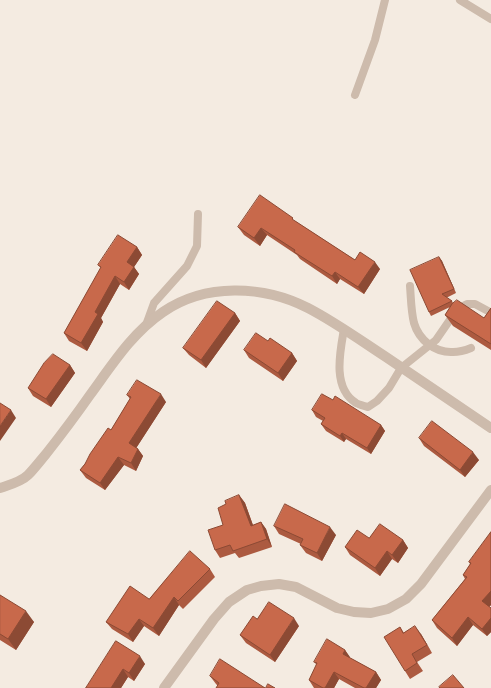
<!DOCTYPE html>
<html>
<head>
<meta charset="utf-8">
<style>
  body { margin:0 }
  canvas { display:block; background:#f4ebe1 }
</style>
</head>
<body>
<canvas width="491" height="688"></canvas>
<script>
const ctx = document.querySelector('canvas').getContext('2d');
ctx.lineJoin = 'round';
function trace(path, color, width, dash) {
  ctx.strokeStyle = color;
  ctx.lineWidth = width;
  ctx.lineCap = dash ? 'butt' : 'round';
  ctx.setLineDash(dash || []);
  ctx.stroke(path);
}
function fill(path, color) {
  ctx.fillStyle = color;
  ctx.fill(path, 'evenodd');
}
trace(new Path2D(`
  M460,0l31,19
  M355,95l20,-55 10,-40
  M410,286c1,12 1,25 4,37 5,17 21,30 39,29 6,0 13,-2 18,-4
  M146,325l8,-22 33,-37 10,-20 1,-32
  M344,329c-4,23 -12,59 12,74 4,2 8,3 12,4l9,-6 12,-13 12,-20 35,-28 20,-29 5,-4 6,-3h8l13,7`), '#cdbbac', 8);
trace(new Path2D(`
  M164,688l50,-69 15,-17 18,-12 14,-4 18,-2 17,3 41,21 17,4 17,1 17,-4 18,-10 15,-15 70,-94`), '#cdbbac', 10);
trace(new Path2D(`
  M0,488c9,-3 21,-6 28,-13 6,-6 12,-14 18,-21 15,-19 30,-39 44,-59 22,-30 42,-62 73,-83 42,-29 100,-27 145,-4 27,14 52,32 78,49 35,24 70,47 105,71`), '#cdbbac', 10);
fill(new Path2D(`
  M295,221l60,39 25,9 -16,25 -24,-15 -3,5 -37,-25 -3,-4 -30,-20 -7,11 -16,-11 -6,-8z
  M137,247l5,8 -8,12 5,7 -10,16 -9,-6 -19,34 2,4 -16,29 -18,-10 -5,-8 37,-65 -3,-3z
  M439,257l3,4 14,32 -10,5 6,3 1,2 31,15 7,-10v42l-38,-24 -8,-11 5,-8 -19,9 -2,-4z
  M235,313l5,8 -34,47 -17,-13 -6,-7z
  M268,341l24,12 5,8 -14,20 -34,-23 -5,-8z
  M70,365l5,8 -24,34 -18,-11 -5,-8z
  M127,395l39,7 -30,46 2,1 5,7 -7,15 -12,-6 -19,25 -19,-12 -6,-8 31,-40 19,-31z
  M333,400l48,25 4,6 -14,23 -25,-15 -2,3 -18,-11 -5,-7 2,-3 -7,-4 -4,-7z
  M419,438l60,22 -14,17 -41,-31z
  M239,495l6,8 8,22 8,-3 5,7 6,18 -33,11 -4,-5 -15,5 -5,-8 8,-25 3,-21z
  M274,526l62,9 -14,26 -16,-8 -6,-8 1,-1 -22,-10z
  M491,532v73l-2,2 2,1v24l-4,4 -14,-11 -16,21 -20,-18 -5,-8 33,-41 -2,-4 7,-11 -1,-2z
  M369,538l34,2 5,8 -10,15 -6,-4 -12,17 -30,-21 -5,-8z
  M210,569l5,8 -32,32 -4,-4 -20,31 -15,-10 -11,16 -21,-13 -6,-7 43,-23z
  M0,595l34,27 -18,28 -16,-10z
  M299,626l-24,36 -29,-19 -6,-8z
  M400,627l4,6 17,1 11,19 -15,9 6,9 -13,8 -5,-8z
  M116,641l29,23 -11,17 -6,-4 -7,11h-35z
  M345,650l5,8 26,14 5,8 -5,8h-21l-16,-9 -5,9h-20l-5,-8 8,-15 -3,-3z
  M210,676l55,12 -47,-2 -2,-2z`), '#ac5a40');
fill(new Path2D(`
  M261,228l6,7 -7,11 -6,-8z
  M137,247l5,8 -8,12 5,7 -10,16 -5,-8 3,-20z
  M439,257l3,4 14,32 -2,-4z
  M375,262l5,7 -16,25 -6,-7z
  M335,272l5,7 -3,5 -5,-8z
  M115,276l5,8 -19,34 2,4 -16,29 -6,-8 14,-31z
  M235,313l5,8 -34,47 -5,-8z
  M292,353l5,8 -14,20 -5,-8z
  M70,365l5,8 -24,34 -5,-8z
  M161,394l5,8 -31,48 -6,-7z
  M11,410l5,8 -16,23v-15z
  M381,425l4,6 -14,23 -4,-6z
  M342,433l4,6 -2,3 -4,-6z
  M138,449l5,7 -7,15 -5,-8z
  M473,452l6,8 -14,17 -5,-7z
  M118,457l6,8 -19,25 -5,-7z
  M239,495l6,8 11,31 -5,-8z
  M261,522l5,7 6,18 -5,-8z
  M330,527l6,8 -14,26 -5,-8z
  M403,540l5,8 -10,15 -6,-8z
  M387,551l5,8 -12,17 -5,-8z
  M491,591v14l-4,4 -5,-8z
  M174,597l5,8 -20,31 -6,-8z
  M26,611l8,11 -18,28 -8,-11z
  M468,617l5,8 -16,21 -5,-8z
  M294,618l5,8 -24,36 -5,-7z
  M491,618v14l-4,4 -5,-7z
  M139,619l5,7 -11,16 -5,-8z
  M415,626l6,8 11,19 -5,-8z
  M345,650l5,7 -1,5 -6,-8z
  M140,656l5,8 -11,17 -5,-8z
  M123,669l5,8 -7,11h-10z
  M334,672l5,7 -5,9h-9z
  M376,672l5,8 -5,8h-10z`), '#8c4a34');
const building = new Path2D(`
  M260,195l33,23 -1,1 63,41 5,-8 15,10 -17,25 -23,-15 -3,4 -38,-24 1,-2 -34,-22 -7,10 -16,-11z
  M118,235l19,12 -10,15 7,5 -10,15 -9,-6 -20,36 3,2 -17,29 -17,-10 37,-66 -3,-2z
  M439,257l15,32 -12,5 10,7 -23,11 -19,-42z
  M457,300l27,18 7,-10v36l-46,-29 7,-11z
  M217,301l18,12 -34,47 -18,-12z
  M256,333l12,8 2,-3 22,15 -14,20 -34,-23z
  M53,354l17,11 -24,34 -18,-11 16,-25z
  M137,380l24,14 -32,49 9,6 -7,14 -13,-6 -18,26 -20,-13 5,-6 5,-10 18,-26 3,2 20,-33 -4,-2z
  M322,394l11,6 2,-4 46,29 -14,23 -25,-15 -2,3 -19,-12 4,-6 -13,-8z
  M0,403l11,7 -11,16z
  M432,421l41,31 -13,18 -41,-32z
  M239,495l12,31 10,-4 6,17 -34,12 -3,-6 -15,5 -7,-20 15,-5 -5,-17 8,-4 -1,-3z
  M285,504l45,23 -13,26 -17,-8 3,-6 -29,-13z
  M380,524l23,16 -11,15 -5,-4 -12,17 -30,-21 12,-17 12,8z
  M491,532v59l-9,10 9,7v10l-9,11 -14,-12 -16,21 -20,-18 35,-43 -4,-2 8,-12 -2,-1z
  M190,551l20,18 -32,32 -4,-4 -21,31 -14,-9 -11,15 -22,-12 24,-36 19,13z
  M0,595l26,16 -18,28 -8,-5z
  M269,602l25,16 -24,37 -30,-20 13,-19 4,3z
  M415,626l12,19 -15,9 5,9 -12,8 -21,-34 16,-10 3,6z
  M327,639l18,11 -2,4 33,18 -10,16h-2l-30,-16 -9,16h-2l-14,-8 8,-17 -3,-1z
  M116,641l24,15 -11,17 -6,-4 -12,19h-25z
  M220,659l45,29h-49l3,-5 -9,-7z
  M453,675l11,13h-24l-1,-1z
  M268,684l7,4h-9z`);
fill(building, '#c8694b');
trace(building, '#8c4a34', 1);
</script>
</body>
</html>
